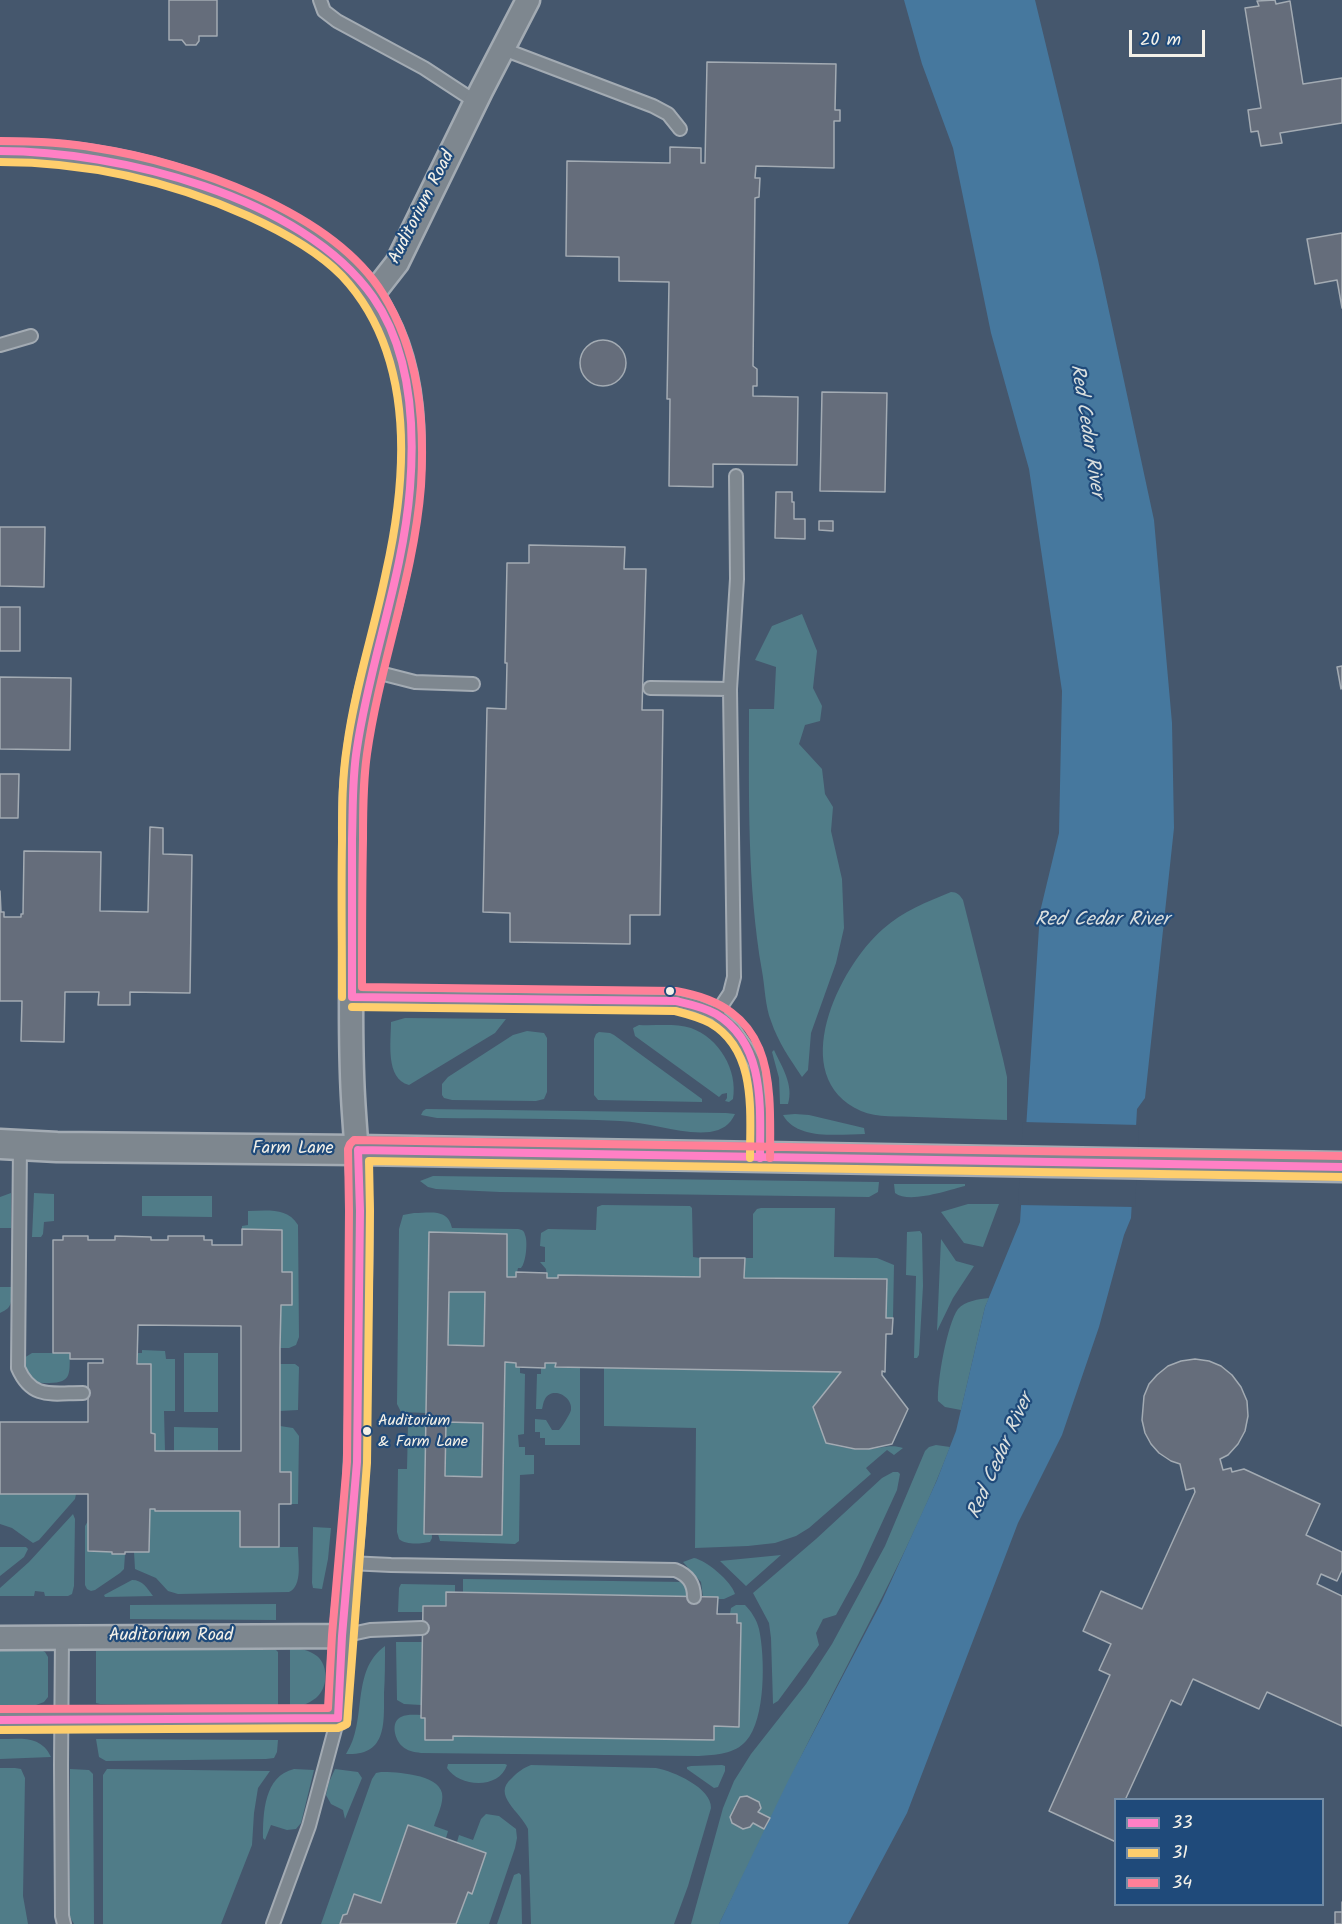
<!DOCTYPE html>
<html>
<head>
<meta charset="utf-8">
<style>
  body { margin:0 }
  #map { position:relative; width:1342px; height:1924px; overflow:hidden; background:#45576d; font-family:Kalam,sans-serif }
  canvas { display:block }
  .legend { position:absolute; left:1114px; top:1798px; width:210px; height:108px; box-sizing:border-box; background:#1f4a7a; border:2px solid #748da6; margin:0; padding:8px 10px; list-style:none; font-size:18px; color:#f4f1e8 }
  .legend li { display:flex; align-items:center; gap:12px; height:30px }
  .legend b { width:30px; border:2px solid #748da6 }
  .scale { position:absolute; left:1129px; top:30px; width:76px; height:27px; box-sizing:border-box; border:3px solid #f4f1e8; border-top:0; padding-left:8px; font-size:18px; line-height:21px; white-space:nowrap; color:#f4f1e8; -webkit-text-stroke:4px #1f4a7a; paint-order:stroke }
</style>
</head>
<body>
<div id="map">
<canvas width="1342" height="1924"></canvas>
<ul class="legend">
<li><b style="height:8px;background:#ff80c5"></b>33</li>
<li><b style="height:8px;background:#fece6d"></b>31</li>
<li><b style="height:8px;background:#ff8098"></b>34</li>
</ul>
<div class="scale">20 m</div>
</div>
<script>
const ctx = document.querySelector('canvas').getContext('2d');
ctx.lineJoin = 'round';
function fill(path, color) {
  ctx.fillStyle = color;
  ctx.fill(path, 'evenodd');
}
function trace(path, color, width, dash) {
  ctx.strokeStyle = color;
  ctx.lineWidth = width;
  ctx.lineCap = dash ? 'butt' : 'round';
  ctx.setLineDash(dash || []);
  ctx.stroke(path);
}
function label(font, color, halo, rows, align = 'center') {
  ctx.font = font + ' Kalam,sans-serif';
  ctx.lineWidth = 4.5;
  ctx.setLineDash([]);
  ctx.textBaseline = 'middle';
  ctx.strokeStyle = halo;
  ctx.fillStyle = color;
  for (const [text, x, y, turn = 0] of rows) {
    ctx.save();
    ctx.translate(x, y);
    ctx.rotate((+turn || 0) * Math.PI / 180);
    ctx.textAlign = isNaN(turn) ? turn : align;
    if (halo) ctx.strokeText(text, 0, 0);
    ctx.fillText(text, 0, 0);
    ctx.restore();
  }
}
fill(new Path2D(`
  M802,614l15,37 -4,37 9,18 -2,15 -15,4 -6,19 23,25 3,25 8,13 -2,24 11,48 2,49 -8,35 -25,70 -3,37 -6,7c-12,-18 -24,-35 -31,-56 -6,-15 -6,-34 -9,-50 -15,-87 -13,-174 -13,-262h25l2,-42 -21,-7 17,-34z
  M951,892c6,0 9,3 12,8l40,159 4,18v43c-30,-1 -61,-2 -91,-3 -17,-1 -39,1 -55,-6 -76,-34 -22,-144 22,-182 20,-18 44,-27 68,-37z
  M405,1018l101,1 -11,14 -86,52c-24,-6 -18,-44 -18,-63z
  M639,1025c16,1 36,-2 52,3 28,10 47,42 42,71l-4,3 -4,-1 2,-3v-5l-5,1 -3,3 -84,-61 -2,-8z
  M527,1031l17,2 3,5v54l-3,7 -8,2 -84,-1 -8,-2 -2,-3v-11l6,-7 65,-42z
  M599,1032l11,1 4,2 88,64v3l-104,-2 -4,-5v-56l2,-5z
  M774,1050c8,17 20,35 14,54h-8l-1,-26 -7,-26z
  M426,1109l300,4 9,1c-5,11 -13,16 -25,18 -30,3 -60,-10 -90,-11 -61,-3 -122,-2 -183,-3l-16,-3 2,-4z
  M795,1114l14,1 55,13 1,6c-24,0 -68,7 -82,-19z
  M433,1176l446,6 -1,10 -9,5 -369,-5 -64,-3 -8,-2 -8,-6z
  M894,1184h71v2c-16,4 -56,18 -70,7z
  M11,1193v35h-11v-31z
  M34,1193l20,1v27l-10,1 -1,12 -2,3h-9z
  M142,1196h70v21l-70,-1z
  M968,1204h31l-16,43 -19,-4 -23,-31z
  M602,1205l88,1 2,2 1,49 7,1v19l-141,-2 -1,3h-11l-1,-9 -6,-7h5v-15l-5,-1 1,-13 7,-4 48,1 1,-23z
  M761,1208h74l-1,49 43,1 17,7 -1,53h-7l1,-39 -143,-1 1,-20h8v-44l4,-5z
  M248,1211c18,0 39,-4 50,14l1,112 -3,8 -7,3h-9l1,-43h11v-33h-10l-40,-43v-3l6,-1z
  M414,1213c16,0 34,-5 38,15l66,1c4,1 6,1 7,6 3,6 1,28 -4,33h-3l-2,9h-9v-43l-78,-2 -3,181 -25,-1 -4,-8 2,-175 4,-14z
  M920,1231l2,3 1,52 -4,69 -2,3h-3l2,-82 -10,-1 1,-43z
  M941,1239l15,22 18,5 -21,32 -16,33z
  M0,1287h11c0,14 3,20 -11,26z
  M449,1292h36l-1,54 -36,-1z
  M989,1298l-4,9 -24,103 -16,-3 -7,-6c-1,-19 9,-77 20,-92 7,-8 21,-10 31,-11z
  M142,1350l23,1 1,8h9v52h-11l1,40h-10v-16l-4,-2v-69h-14l1,-11h4z
  M32,1353h38c-1,19 3,30 -21,30 -7,0 -13,0 -20,-2l-6,-18 1,-5z
  M184,1353h34v59h-34z
  M505,1362l11,1v4h4v6l5,1 -1,60 -6,1 1,12h6v8h9v19l-14,1 -1,66 -4,3 -75,-3 -2,-7 64,1z
  M545,1363h11l-1,4h25v78h-35v-7h-5v-6h-5v-13l11,1 6,10h7c3,-3 11,-16 12,-20 2,-14 -19,-24 -26,-11 -2,3 -2,7 -3,10h-6l1,-35h4v-6l4,-1z
  M280,1364h15l4,3 -1,43 -18,1z
  M604,1368l237,4 -28,35 13,36c14,4 29,8 44,6 13,-1 21,-5 33,-1l-9,7 -7,-5 -21,18 5,6 -62,54 -13,8 -21,7 -27,3 -53,2 1,-120 -92,-2z
  M426,1422l6,116 -2,4c-10,2 -24,3 -31,-3l-2,-7 1,-63h9l1,-44 3,-2z
  M446,1422l37,1 -1,54 -37,-1z
  M280,1426l13,2 6,8 -1,68h-7v-32h-11z
  M174,1427l44,1v23h-44z
  M936,1445l14,2c-35,91 -82,177 -126,264 -36,70 -69,142 -105,213h-28l32,-116 11,-27 17,-27 55,-70 26,-40 53,-98 40,-95 4,-4zM747,1796l12,6 2,6 -3,4 12,6 -6,11 -11,-6 -3,4 -7,2 -11,-6 -2,-6 10,-20z
  M893,1472h5l2,2 -3,16 -39,85 -22,40 -13,4 -7,14 3,12 -41,56 -5,3 -2,-66 -2,-15 -16,-30 63,-54 66,-61z
  M0,1494h76l-1,5 -36,41 -6,3 -21,-15 -12,-4z
  M150,1509h5v2h85v36h58c0,13 5,39 -9,45l-111,2 -10,-3 -12,-13 -21,-9 -1,-17h15z
  M73,1514l2,5 -1,67 -2,8 -4,2h-23l-1,-4 -9,-1 -1,5h-34v-8l29,-26z
  M88,1521v30l24,1 1,2h12l-1,15 -4,4 -25,17 -4,1 -4,-2 -2,-4v-59z
  M313,1527l18,1 -3,31 -6,30 -9,-1 -1,-5z
  M0,1547h26l2,2 -4,8 -24,19z
  M781,1555l-35,31 -26,-25z
  M694,1558c12,2 38,24 41,36l-11,5h-6l-1,-2h-14l-2,-15 -18,-20z
  M463,1579l222,3 5,15 -227,-5z
  M132,1580c11,0 15,8 21,16l-48,1 -1,-2z
  M401,1584l54,1v7l-9,14h-23v6h-25l1,-24z
  M276,1604v16l-146,-1v-14z
  M736,1605h9c6,6 12,15 14,24 6,27 7,90 -13,112 -11,13 -31,14 -47,15l-278,-3c-7,-1 -14,-2 -19,-7 -7,-6 -12,-24 -1,-29 6,-3 14,-2 20,-2v3h4v22h28v-4l261,4v-14l24,1 -1,-113h-7l1,-6z
  M396,1642h26l-1,63 -17,-1 -7,-4z
  M385,1646c0,16 0,32 -1,47 0,31 3,63 -38,61 22,-33 4,-83 39,-108z
  M0,1648l39,1 6,3 3,5v40l-4,5 -8,3h-36z
  M99,1648l177,2 2,2v54l-178,-2 -4,-1v-53z
  M290,1648c9,0 19,2 27,8 12,10 11,32 -1,42 -8,6 -16,9 -26,11z
  M0,1739c21,0 41,-4 51,18l-51,2z
  M96,1739l182,1 -1,12 -3,6 -8,1 -160,2 -7,-4z
  M448,1764h57l2,1c-8,25 -48,22 -60,3z
  M531,1765l125,3c17,3 56,20 55,40l-23,78 -14,38h-143l-3,-95c-7,-17 -37,-34 -16,-51 6,-6 11,-10 19,-13z
  M722,1765l3,1v5l-7,16 -4,1 -27,-19v-2l4,-1z
  M0,1768h15l6,1 4,9 -2,118 5,28h-28z
  M70,1769l19,1 4,4 1,150h-20l-4,-7z
  M107,1769l163,2 -12,17 -4,25 -2,32 -31,79h-118v-149z
  M294,1769l20,1 -13,53 -5,6 -9,1 -16,-5 -6,15 -2,-2c0,-25 1,-62 31,-69z
  M335,1769l23,3 4,6 -17,41 -2,-9 -12,-6 -5,-9 3,-13z
  M381,1772c15,0 57,2 61,21 2,10 -5,23 -8,33l14,5 -2,7 -38,-13 -27,78 -26,-9 -8,20 -4,1 -3,9h-19l51,-145 4,-6z
  M486,1814l13,2 17,13 1,9 -2,10 -26,76h-33l12,-32 4,1 14,-40 -29,-11 2,-7 14,5 8,-21z
  M519,1873l2,2 1,49h-25l17,-49z`), '#507c88');
fill(new Path2D(`
  M904,0h131l63,260 56,260 18,203 2,105 -29,270 -8,11 -6,109 -7,17 -25,92 -37,108 -44,88 -111,290 -59,111h-129l69,-143 94,-180 55,-121 19,-49 29,-124 35,-85 20,-310 19,-79 3,-142 -33,-222 -38,-136 -38,-185 -31,-84z`), '#46789e');
fill(new Path2D(`
  M1023,1122l116,3 -4,82 -117,-2z`), '#45576d');
const building = new Path2D(`
  M169,0h48v36h-18v5l-3,4h-10l-4,-5h-13z
  M1275,0l1,4 14,-3 13,83 39,-6v45l-62,10 2,10 -21,3 -3,-15 -7,1 -3,-22 13,-2 -16,-100 14,-2 -2,-5z
  M707,62l129,2 -1,46h5v11h-6v47l-78,-2 -1,12h5l-1,19 -4,1 -2,168 4,3v17h-4v10l45,1 -1,68 -84,-1v23l-44,-1 1,-87h-3l2,-117 -50,-1v-24l-53,-1 1,-95 103,2v-16l31,1v15h4z
  M1342,233v75l-5,-28 -22,4 -8,-45z
  M580 363a23 23 0 1 1 46 0a23 23 0 1 1-46 0Z
  M822,392l65,1 -2,99 -65,-1z
  M776,492h16v10h2v17h11v20l-30,-1z
  M819,521h14v10l-14,-1z
  M0,527h45l-1,60 -44,-1z
  M529,545l96,2 -1,22h22l-4,141h21l-3,205h-30v29l-120,-2v-29l-27,-1 4,-204 19,1 1,-46h-2l2,-100h22z
  M0,607h20v44h-20z
  M1342,666v22l-1,1 -4,-22z
  M0,677l71,1 -1,72 -70,-1z
  M0,774h19l-1,44h-18z
  M150,827l13,1v26l29,1 -2,138 -60,-1v13h-32l1,-13h-34l-1,50 -43,-1 1,-40h-22v-110l1,21h3v5h17v-3h2l1,-63 77,1 -1,59 48,1z
  M242,1229l40,1v42h10v33h-11l-1,43v124h11v32h-12v43h-39v-36h-85v-2h-5l-1,43h-24v2h-13v-2l-24,-1v-57h-88v-72h88v-59h15v-4h-33v-6h-17v-113h10v-4h25v4h27v-4l36,1v3h17v-4h36v4h8v5h30zM138,1325l103,1v125h-86v-17l-4,-1v-69h-14z
  M429,1232l78,2v43h9v-5l31,1v5h11v-3l142,2v-19h45l-1,20 143,1 -1,39h7l-1,16h-6l-1,38 -3,-1v4l26,34 -16,35 -23,5h-14l-29,-6 -13,-36 28,-35 -286,-5 1,-4h-11v5l-29,-1v-4l-11,-1 -3,173 -78,-1zM449,1292h36l-1,54 -36,-1zM446,1422l37,1 -1,54 -37,-1z
  M1195,1359l14,2 12,5 11,9 9,12 6,14 1,15 -3,15 -7,13 -10,11 -8,4 3,11 8,-2 1,4 12,-3 76,35 -14,31 36,17v18l-5,11 -16,-7 -4,10 25,12v130l-75,-34 -8,17 -66,-30 -12,26 -10,-5 -45,98 3,2h-13v42l-67,-31 61,-136 -11,-5 12,-26 -28,-13 18,-40 41,18 53,-117 -1,-4 -8,2 -6,-26 -9,-3 -12,-8 -8,-9 -6,-11 -3,-13 2,-24 5,-12 8,-9 11,-9 13,-5z
  M446,1592l272,5 -1,17h20v9h4l-2,104 -25,-1v14l-261,-4v4h-28v-22h-4l2,-112h23z
  M747,1796l12,6 2,6 -3,4 12,6 -6,11 -11,-6 -3,4 -7,2 -11,-6 -2,-6 10,-20z
  M408,1825l78,28 -14,41 -4,-2 -12,32h-116l3,-9 4,-1 7,-20 27,9z
  M1342,1902v22h-7v-12h7z`);
fill(building, '#656d7b');
trace(building, '#a3abb3', 1.5);
const service = new Path2D(`
  M320,0l4,11 13,10 87,47 52,34
  M503,49l150,57 15,8 12,15
  M0,345l31,-9
  M372,671l43,11 58,2
  M650,688l80,1
  M352,997l324,4 20,5 20,8 17,15 14,20 8,15 5,45v48
  M716,1014l14,-21 4,-16 -4,-288 7,-110 -1,-103
  M20,1146l-2,222c14,32 34,25 65,25
  M349,1563l42,2 284,5c13,5 19,13 19,27
  M342,1636l28,-6 52,-2
  M62,1637l-1,128 1,151 2,8
  M273,1924l36,-98 29,-108`);
const minor = new Path2D(`
  M0,151c18,0 37,0 56,2 96,8 227,50 297,119 13,12 24,29 32,45 45,85 26,202 4,291 -8,33 -19,66 -25,99 -5,24 -9,50 -11,74 -3,33 -1,68 -1,102 0,71 -3,143 1,214 2,37 6,74 7,111 1,43 -1,87 -2,130 0,56 0,112 -4,167 -2,44 -9,87 -12,130 -2,27 -3,55 -4,83l-338,2
  M372,295l25,-32 84,-172 47,-91
  M0,1638l342,-2`);
const tertiary = new Path2D(`
  M0,1144l57,3 301,3 984,17`);
trace(service, '#a3abb3', 16);
trace(minor, '#a3abb3', 27);
trace(tertiary, '#a3abb3', 33);
trace(service, '#7e878f', 12);
trace(minor, '#7e878f', 22);
trace(tertiary, '#7e878f', 28);
trace(new Path2D(`
  M0,151c117,0 302,45 373,146 38,54 42,127 37,191 -7,89 -40,172 -53,260 -5,30 -4,60 -5,91 0,52 0,105 0,158
  M352,997l324,4c13,3 28,6 40,13 50,30 44,94 44,144
  M358,1150l984,17
  M0,1720l338,-2 4,-82 15,-174 3,-251 -2,-61`), '#ff80c5', 8);
trace(new Path2D(`
  M0,162c86,0 170,19 248,54 33,15 69,34 94,60 74,79 66,198 44,296 -12,59 -31,115 -39,174 -5,32 -5,63 -5,95 -1,52 0,104 0,156
  M352,1007l323,4c12,3 24,6 35,12 47,27 40,89 40,135
  M0,1730l338,-2 9,-4 20,-261 3,-252 -1,-50 973,16`), '#fece6d', 8);
trace(new Path2D(`
  M0,141c32,0 64,1 96,7 92,14 236,63 287,146 36,58 42,126 38,192 -7,91 -41,177 -54,268 -4,28 -4,56 -4,85 -1,49 -1,98 -1,148l314,4c98,17 95,87 94,167
  M0,1709l328,-1 4,-73 15,-173 2,-251 -1,-62 2,-5 4,-4 988,16`), '#ff8098', 8);
for (const [x, y, r, color] of [
  [670,991,5,"#f4f1e8"],
  [367,1431,5,"#f4f1e8"]
]) {
  const dot = new Path2D();
  dot.arc(x, y, r, 0, 2 * Math.PI);
  ctx.fillStyle = color;
  ctx.fill(dot);
  trace(dot, '#1f4a7a', 2);
}
label('16px', '#f4f1e8', '#1f4a7a', [
  ["Auditorium",378,1422],
  ["& Farm Lane",378,1443]
], 'left');
label('18px', '#f4f1e8', '#1f4a7a', [
  ["Auditorium Road",423,208,-63],
  ["Farm Lane",293,1150],
  ["Auditorium Road",171,1637]
]);
label('italic 20px', '#dadfde', '#1f4a7a', [
  ["Red Cedar River",1085,431,81],
  ["Red Cedar River",1102,922],
  ["Red Cedar River",1002,1457,-66]
]);
</script>
</body>
</html>
